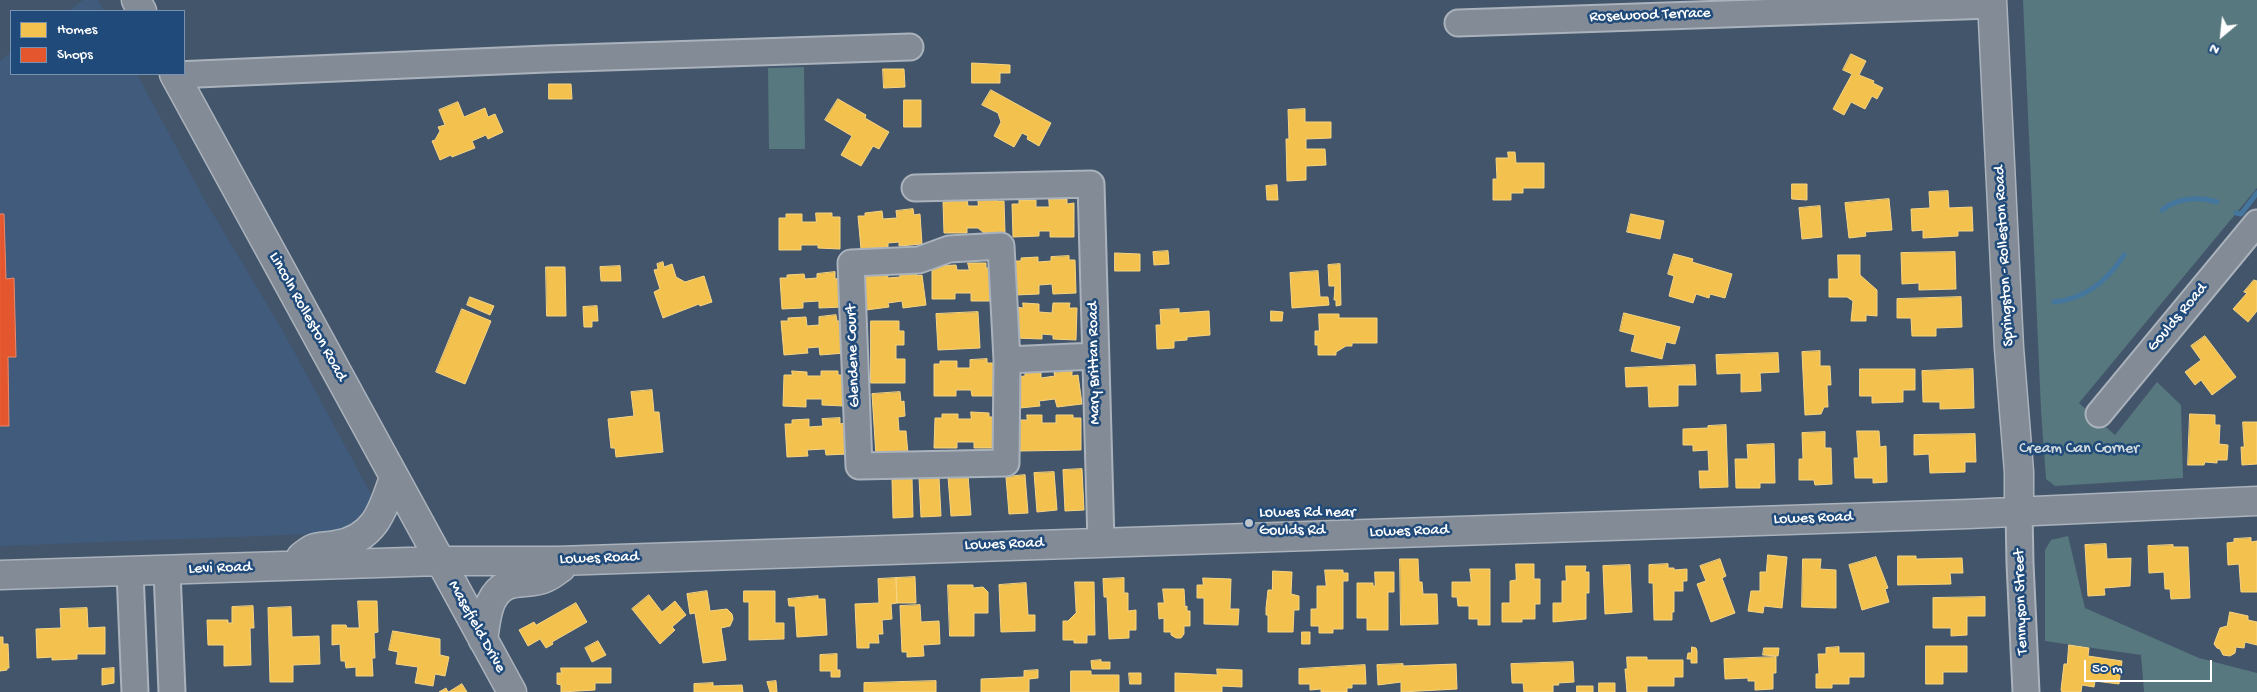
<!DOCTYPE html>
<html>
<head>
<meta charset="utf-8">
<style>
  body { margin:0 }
  #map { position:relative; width:2257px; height:692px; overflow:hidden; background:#43556b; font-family:"Gochi Hand",sans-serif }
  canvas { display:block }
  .legend { position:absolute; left:10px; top:10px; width:175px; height:65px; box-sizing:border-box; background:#1f4a7a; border:1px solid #7992af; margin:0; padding:6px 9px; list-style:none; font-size:15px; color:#fff }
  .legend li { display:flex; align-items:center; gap:10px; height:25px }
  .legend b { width:25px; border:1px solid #7992af }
  .north { position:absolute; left:2197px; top:10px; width:50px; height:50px; -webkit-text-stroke:4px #1f4a7a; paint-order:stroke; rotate:208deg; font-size:14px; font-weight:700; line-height:20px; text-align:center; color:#fff }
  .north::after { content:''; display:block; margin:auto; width:18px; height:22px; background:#fff; clip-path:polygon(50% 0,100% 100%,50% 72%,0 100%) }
  .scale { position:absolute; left:2084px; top:660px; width:128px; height:22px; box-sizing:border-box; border:2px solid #fff; border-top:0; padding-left:6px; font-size:15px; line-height:18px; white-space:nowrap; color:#fff; -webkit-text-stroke:4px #1f4a7a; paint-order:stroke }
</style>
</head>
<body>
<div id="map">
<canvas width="2257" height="692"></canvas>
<ul class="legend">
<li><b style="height:14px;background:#f2c14e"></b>Homes</li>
<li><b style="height:14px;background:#e4572e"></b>Shops</li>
</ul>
<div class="north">N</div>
<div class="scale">50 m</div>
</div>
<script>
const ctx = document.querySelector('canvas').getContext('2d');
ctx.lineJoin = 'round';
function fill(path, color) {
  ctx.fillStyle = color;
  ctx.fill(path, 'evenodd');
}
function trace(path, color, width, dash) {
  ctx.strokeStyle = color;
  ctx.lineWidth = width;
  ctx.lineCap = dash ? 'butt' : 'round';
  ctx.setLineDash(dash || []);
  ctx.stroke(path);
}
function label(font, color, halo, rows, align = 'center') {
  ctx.font = font + ' "Gochi Hand",sans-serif';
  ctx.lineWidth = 5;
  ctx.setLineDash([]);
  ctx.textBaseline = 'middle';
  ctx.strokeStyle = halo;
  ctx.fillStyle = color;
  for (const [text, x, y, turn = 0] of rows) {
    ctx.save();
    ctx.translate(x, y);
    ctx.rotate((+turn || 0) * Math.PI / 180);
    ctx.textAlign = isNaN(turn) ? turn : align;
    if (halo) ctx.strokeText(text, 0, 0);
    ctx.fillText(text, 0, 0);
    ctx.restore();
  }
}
fill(new Path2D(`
  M83,0h15l6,11h-36z
  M11,52v22h126l66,123 81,136 107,198 -391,15v-485z`), '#405b7b');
fill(new Path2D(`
  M2023,0h234v188l-178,215 36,32 42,-53 24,23 2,73 -128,8 -9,-7 -5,-69z
  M804,67l1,82h-36l-1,-81z
  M2068,536l17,72 114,50 58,15v19h-113l-3,-37 -96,-14v-91l6,-10z`), '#57787f');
const homes = new Path2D(`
  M1851,54l15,7 -7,14 15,6 -1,2 10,5 -6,11 -5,-3 -7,13 -14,-7 -7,13 -11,-6 19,-35 -9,-4z
  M972,63l38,2v8h-10v10h-28z
  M883,69h21l1,18 -21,1z
  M549,84h22l1,15h-23z
  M991,90l60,33 -12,23 -12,-7 1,-3 -6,-3 -8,14 -20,-11 7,-14 -3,-9 -16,-8z
  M838,99l28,16 -1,3 24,14 -10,17 -6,-3 -12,20 -20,-11 11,-19 -27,-16z
  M904,100h17v27h-17z
  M458,102l6,15 21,-9 3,9 7,-3 8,18 -15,7 -2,-4 -14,6 3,7 -23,9 -1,-2 -11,5 -8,-19 3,-1 5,-9 -2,-4 7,-2 -6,-15z
  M1305,109v13h26v16l-25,1v10h19l1,16 -20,1v14l-19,1 -1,-42h3l-1,-29z
  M1508,152h7l1,11h28v25h-21v5h-12v7h-18v-21h4l-1,-21h12z
  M1792,184h15v16l-15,-1z
  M1277,185l1,15h-11l-1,-14z
  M1948,191l1,17 23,-1 1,24h-15v5l-35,2v-8l-11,1 -1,-22 19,-1 -1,-16z
  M978,197h19v4h7l1,32h-21l-6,-5h-11v5h-23l-1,-31h6l-1,-4h19l1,8h10z
  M1049,199h18v5l7,-1v34h-24v-6h-11v5l-26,1 -1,-33h7v-4h17v7h13z
  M1889,199l3,31 -27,2 1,4 -17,2 -4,-35z
  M1820,206l2,31 -20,2 -3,-31z
  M913,209l1,6 6,-1 2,30 -23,2v-4l-11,1v4l-27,2 -3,-33h7v-3l17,-2 1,8 14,-1 -1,-7z
  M816,213h16v4h8v32l-22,-1v-3h-17v5h-22v-32h7v-4h16v8h14z
  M1631,214l33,7 -4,18 -33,-7z
  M1168,251l1,13 -15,1 -1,-13z
  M1955,252l1,37 -37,1v-7l-17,1 -1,-31z
  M1115,253l25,1v17h-25z
  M1674,254l19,5 -1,3 40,12 -7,24 -15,-4 -1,4 -13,-4 -3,9 -24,-7 5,-20 -6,-2z
  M1838,255h22v20l17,15v26l-11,-1v6h-15l2,-20 -6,-4h-18v-18h9z
  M1069,256v4h6l1,33 -23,1 -1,-10 -13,1v9l-24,1 -1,-34h7v-3l17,-1v5l13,-1v-4z
  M663,262l1,5 8,-3 4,13 9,5 19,-6 8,26 -12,4 -1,-2 -36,14 -9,-26 6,-3 -6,-19 4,-1 -1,-5z
  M968,263h18v5h7l1,33h-23v-8h-16v6h-23v-33l24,-1 1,5h12z
  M1340,264l1,41 -5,1v-6h-2l1,-14h-6l-1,-21z
  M620,266l1,15h-20l-1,-14z
  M546,267h19l1,49h-19z
  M917,271v5l5,-1 4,30 -23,3 -1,-7 -14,2 1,4 -23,3 -5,-34 26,-4 1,6 12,-1v-4z
  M1318,271l2,26h8l1,8 -37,3 -2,-35z
  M835,272v7l7,-1 1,29 -24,1v-7l-16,1v6l-21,1 -2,-31h7v-3l17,-1 1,5 12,-1v-4z
  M2254,280l3,1v30l-9,11 -15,-13 14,-16 -3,-1z
  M470,297l24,9 -4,9 -23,-10z
  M1961,297l1,30 -26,1v8h-24l-1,-18h-14v-19z
  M1023,303l16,1v8l13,1 1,-10h17l-1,5h8l-1,32 -23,-1v-4l-11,-1v5l-27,-1 1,-31 7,1z
  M597,306l1,15h-6v6h-8l-1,-20z
  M462,309l29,12 -26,63 -29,-12z
  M1179,309v4l30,-2 1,24 -23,2v3l-13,1v7l-17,1 -1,-24h5l-1,-15z
  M1271,311l12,1 -1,9h-11z
  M978,312l2,36 -42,2 -2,-36z
  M1624,313l56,14 -5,17 -9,-2 -4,17 -31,-8 4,-16 -15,-4z
  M1319,314h20v4h38v25h-25v3h-6l-10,6v3h-18v-10h-3v-14h4z
  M836,315l1,6h6l2,32 -25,2 -1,-8 -12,1 1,5 -24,2 -3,-34h7v-3l18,-1 1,9 12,-1v-8z
  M871,321h28v10h5v14h-8v14h9v24h-34z
  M2205,336l31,41 -24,18 -11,-15 -6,5 -10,-13 16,-12 -10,-14z
  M1820,351v15h10l1,19h-4l1,22h-4l-3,7 -16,1 -3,-63z
  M1778,353l1,19 -19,1 1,18 -20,1v-19l-24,1 -1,-19z
  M987,359v4h8v33h-23l-1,-6h-15v6h-22v-32h6v-3h17v7h13v-8z
  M1695,365l1,20h-18v21l-29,1 -1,-21 -22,1 -1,-19z
  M1860,369h55v21h-12v12l-31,1v-7h-12z
  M1973,369l1,39 -34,1v-7h-17l-1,-31z
  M1072,370v6l6,-1 4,29 -25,3 -2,-8 -16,2 1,5 -20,2 -4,-31 9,-1v-3l16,-2v7l14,-2 -1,-3z
  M792,371l15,1v4h14v-5h17v4h7l-1,31 -22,-1v-6h-16v8l-23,-1 1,-31h8z
  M652,390l2,22h5l4,40 -47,5 -1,-9h-4l-3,-29 26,-3 -3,-24z
  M900,392l1,10 3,-1 1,15 -7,1 1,14h7l2,23 -32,2 -4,-62z
  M971,412l18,1v4h8v31h-23v-6h-17v6h-23l1,-30h7v-4h16v5h13z
  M2190,414l25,1v10h5l-1,19 9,1 -1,15h-10v3l-12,-1 -1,3h-16z
  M1027,415h15v8h14v-8h17v3h8v32l-62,1v-31h8z
  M840,418v6l5,-1 2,31 -21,1 -1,-6 -18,1 1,6 -21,1 -2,-33h7v-4l17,-1v8l14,-1 -1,-7z
  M2243,422h14v42l-15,1 -1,-18h3z
  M1726,425l2,62 -28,1 -1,-17h10l-1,-21 -15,1v-6h-10v-16l25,-1v-2z
  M1857,431h22l1,16 6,-1 1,36 -14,1v-5h-18l-1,-20h4z
  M1825,432v16h6l1,36 -17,1 -1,-5h-15v-21h4l-1,-26z
  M1975,434l1,28h-11v10l-35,1 -1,-19 -15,1v-20z
  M1774,444l1,39h-15v5h-24l-1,-29h13l-1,-14z
  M1082,469l2,41 -19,1 -2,-41z
  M1054,472l3,38 -20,2 -3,-39z
  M968,475l3,40 -20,1 -3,-39z
  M1025,475l3,38 -19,1 -3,-37z
  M939,477l2,39 -20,1 -2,-39z
  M912,478l1,39 -20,1 -1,-39z
  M2251,538v4l6,-1v51h-16l-2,-28 -11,1 -1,-22 7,-1v-3z
  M2106,544l1,15 24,-1 -1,28 -26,2 1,7 -17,1 -3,-51z
  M2173,545v2h15l2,51 -19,1 -1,-10h-5l-1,-17 -15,1 -1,-27z
  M1768,555l19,2 -5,51 -18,-2 -1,7 -15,-2 3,-20h9v-19h6z
  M1898,556h18v3l46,-1 1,15h-13l1,11 -53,1z
  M1876,557l12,31 -3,1 4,13 -27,8 -13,-45z
  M1400,559h18l1,23h3l1,12h14l1,30 -37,1z
  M1720,559l6,17 -4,2 13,35 -24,9 -14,-38 9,-3 -6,-15z
  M1803,559h18l-1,10 16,1v38l-34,-1z
  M1516,564h18v15h6v25h-5v15h-13v3h-20v-19h8v-22l6,-1z
  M1668,564v4h6v2l13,-1v12h-4v10h-9v21h-2v8h-18l-1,-37h-4v-18z
  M1630,565l2,47 -27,2 -2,-48z
  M1566,566h20l-1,6h4v21h-3v26l-33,3v-19h9v-22h4z
  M1470,569h20v56h-12v-6h-9v-13h-11l-1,-9h-5v-15h19z
  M1325,570h18v3h5v8h-5v48h-10v4h-14v-7h-8v-17h6v-23h9z
  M1273,571l19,1 -1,22 8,2v14h-5l-1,22h-25v-17h-2v-7l2,-18h4z
  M1375,572h19v20h-6v38h-21v-12h-10v-35h16v3h2z
  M915,577l1,26h-19l-1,-25z
  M896,578l1,25 -6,1 1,15 -10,1 1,14h-5l1,9h-10v5h-12l-2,-44 24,-1 -1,-24z
  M1124,578v15h4v18l8,-1v20h-7v8l-20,1 -2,-42h-3l-1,-18z
  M1203,578l28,1 -1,30h9l-1,16 -34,-1v-26h-7v-13h6z
  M1075,582h19l1,53h-8v8h-13v-3h-11v-19h5l8,-8z
  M1026,583l2,32h7v16l-34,1 -2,-47z
  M948,585h25v3l10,-1 5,5v21h-14v23h-24z
  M1163,589h21l1,18 2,-1v5h3v15h-6v8l-3,4h-5l-5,-3v-3h-7v-14l-5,1 -1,-16h6z
  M707,591l3,20 17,-2 5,5 1,5 -3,7 -9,2 5,32 -23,3 -8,-50 -5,1 -3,-20z
  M744,591h31v32h9v16l-35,1v-38h-5z
  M649,595l13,17 13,-11 11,14 -14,12 3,3 -15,14 -28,-35z
  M818,596v3h7l2,36 -30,2 -2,-31h-6l-1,-7z
  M1985,597v19h-18v19l-16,1v-8h-18v-30z
  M358,601h19l1,31 -4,1 1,25h-3l1,18h-17v-9l-10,1 -1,-7h-4l-1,-17 -8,1v-20h14l1,3h12z
  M576,603l11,19 -35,20 1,2 -7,4 -6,-9 -12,7 -9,-16 15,-8 2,3z
  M920,605l1,17 18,-1 1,23 -17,1 1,11 -17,1v-5h-5l-2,-46z
  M253,606l1,22h-4l1,37 -27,1v-21h-16l-1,-25h21v3h4v-16z
  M291,607l1,30 27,-1 1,28 -27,1v17h-23l-2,-74z
  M87,608l1,20 17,-1v27h-28v5l-25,1v-3l-15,1 -1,-29 25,-1 -1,-19z
  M2230,612l18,4v4l9,2v23l-12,-3 -1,6 -8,-1 -1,6 -5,3 -7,-1 -3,-6 -3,-1 -3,-4 6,-16 7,-2z
  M393,631l47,8v16l9,2 -4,19 -10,-2 -2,12 -18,-3 3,-16 -22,-3 2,-12 -9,-2z
  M1302,632h8v12h-8z
  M0,637h3v7h5l1,24h-2v2l-7,1z
  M598,641l8,14 -14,7 -7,-14z
  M2069,645l20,3 -1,8 34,5 -3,23 -24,-3 -1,6 -12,-2 -1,7h-19l-1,-2 3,-26h3z
  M1926,646h41v26h-24v12h-17z
  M1692,647l4,1 1,3v12h-6v-4h-4l1,-6h3z
  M1839,647v6h25v24h-15v7h-17v4h-16v-14h3l-1,-20h8v-6z
  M1764,648h15l-1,8 -15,-1z
  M837,654v16h3v7h-9v-6h-11v-16z
  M1627,657h20v3h36v17h-9v9h-27v6h-20l-2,-23h2z
  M1776,657v16h-3v16l-18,1v-9h-7v-3l-23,1 -1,-20z
  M1101,660v2h9v7h-18l-1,-8z
  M1573,662l1,20 -16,1 1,2h-6v7h-29l-1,-9h-11l-1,-19z
  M1403,664v2l53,-2 1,25 -56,3v-10l-23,3 -1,-20z
  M1365,665l1,19h-14v4h-5v4h-26v-3l-11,1v-6h-11v-15z
  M114,668v15l-12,2v-16z
  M561,668h50v15h-16v7l-34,2v-7l-4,-1v-11h4z
  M1217,669l25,1v17l-20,-1v6h-47v-19l42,2z
  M1038,670v8l-9,1v13h-48v-13l43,-2v-6z
  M1071,671h20v4h28v17h-48z
  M1129,673h12v11h-11z
  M776,681l1,11h-7l-3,-10z
  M936,681v11h-72v-9z
  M713,683v3l29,-1 1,7h-49v-8z
  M1599,683h16v9h-16z
  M462,684l5,8h-28l7,-4 2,4z
  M1577,686h16v6h-16z`);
fill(homes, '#f2c14e');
trace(homes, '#f6d483', 1);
const shops = new Path2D(`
  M0,214h4l2,65 8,-1 2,79h-8l1,69h-9z`);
fill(shops, '#e4572e');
trace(shops, '#ec896d', 1);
trace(new Path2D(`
  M2162,210c16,-12 36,-14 55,-8
  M2236,213l5,1 16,-21
  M2054,302c31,-3 54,-22 70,-47`), '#45769e', 5);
const minor = new Path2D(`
  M1458,23l534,-18
  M175,75l371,-16 364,-12
  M915,188l176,-4 10,358
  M1007,360l-6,-114 -52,3 -30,11 -68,3 8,203 147,-3 1,-103 88,-4
  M2099,414l158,-191
  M2019,512l1,51 6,129
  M167,571l5,121
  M130,572l5,120`);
const major = new Path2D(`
  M136,0l6,11
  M1992,0l17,348 10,124v40
  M174,74l338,618
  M301,557c15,-13 17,-9 35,-12 39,-6 47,-35 58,-68
  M0,575l440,-14h118l1410,-47 289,-13
  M483,640c2,-12 3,-27 8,-38 13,-28 35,-15 54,-24 6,-2 11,-7 16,-10`);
trace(minor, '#aab2bc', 29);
trace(major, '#aab2bc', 31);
trace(minor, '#828b96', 25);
trace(major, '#828b96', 28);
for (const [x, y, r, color] of [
  [1249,523,5,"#bdc4cb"]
]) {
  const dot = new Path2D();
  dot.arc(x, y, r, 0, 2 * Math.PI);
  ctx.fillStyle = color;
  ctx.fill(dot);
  trace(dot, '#1f4a7a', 2);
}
label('16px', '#fff', '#1f4a7a', [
  ["Rosewood Terrace",1650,16,-2],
  ["Springston - Rolleston Road",2005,256,-93],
  ["Lincoln Rolleston Road",307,317,61],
  ["Goulds Road",2178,318,-50],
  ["Glendene Court",854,356,-92],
  ["Mary Brittan Road",1095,363,-91],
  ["Lowes Road",1813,519,-2],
  ["Lowes Road",1409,532,-2],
  ["Lowes Road",1004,545,-2],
  ["Lowes Road",599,559,-2],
  ["Levi Road",220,569,-2],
  ["Tennyson Street",2022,602,-92],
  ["Masefield Drive",476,627,61]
]);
label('16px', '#d6dee0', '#1f4a7a', [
  ["Cream Can Corner",2079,450]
]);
label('16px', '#fff', '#1f4a7a', [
  ["Lowes Rd near",1259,514],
  ["Goulds Rd",1259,532]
], 'left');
</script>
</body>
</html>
